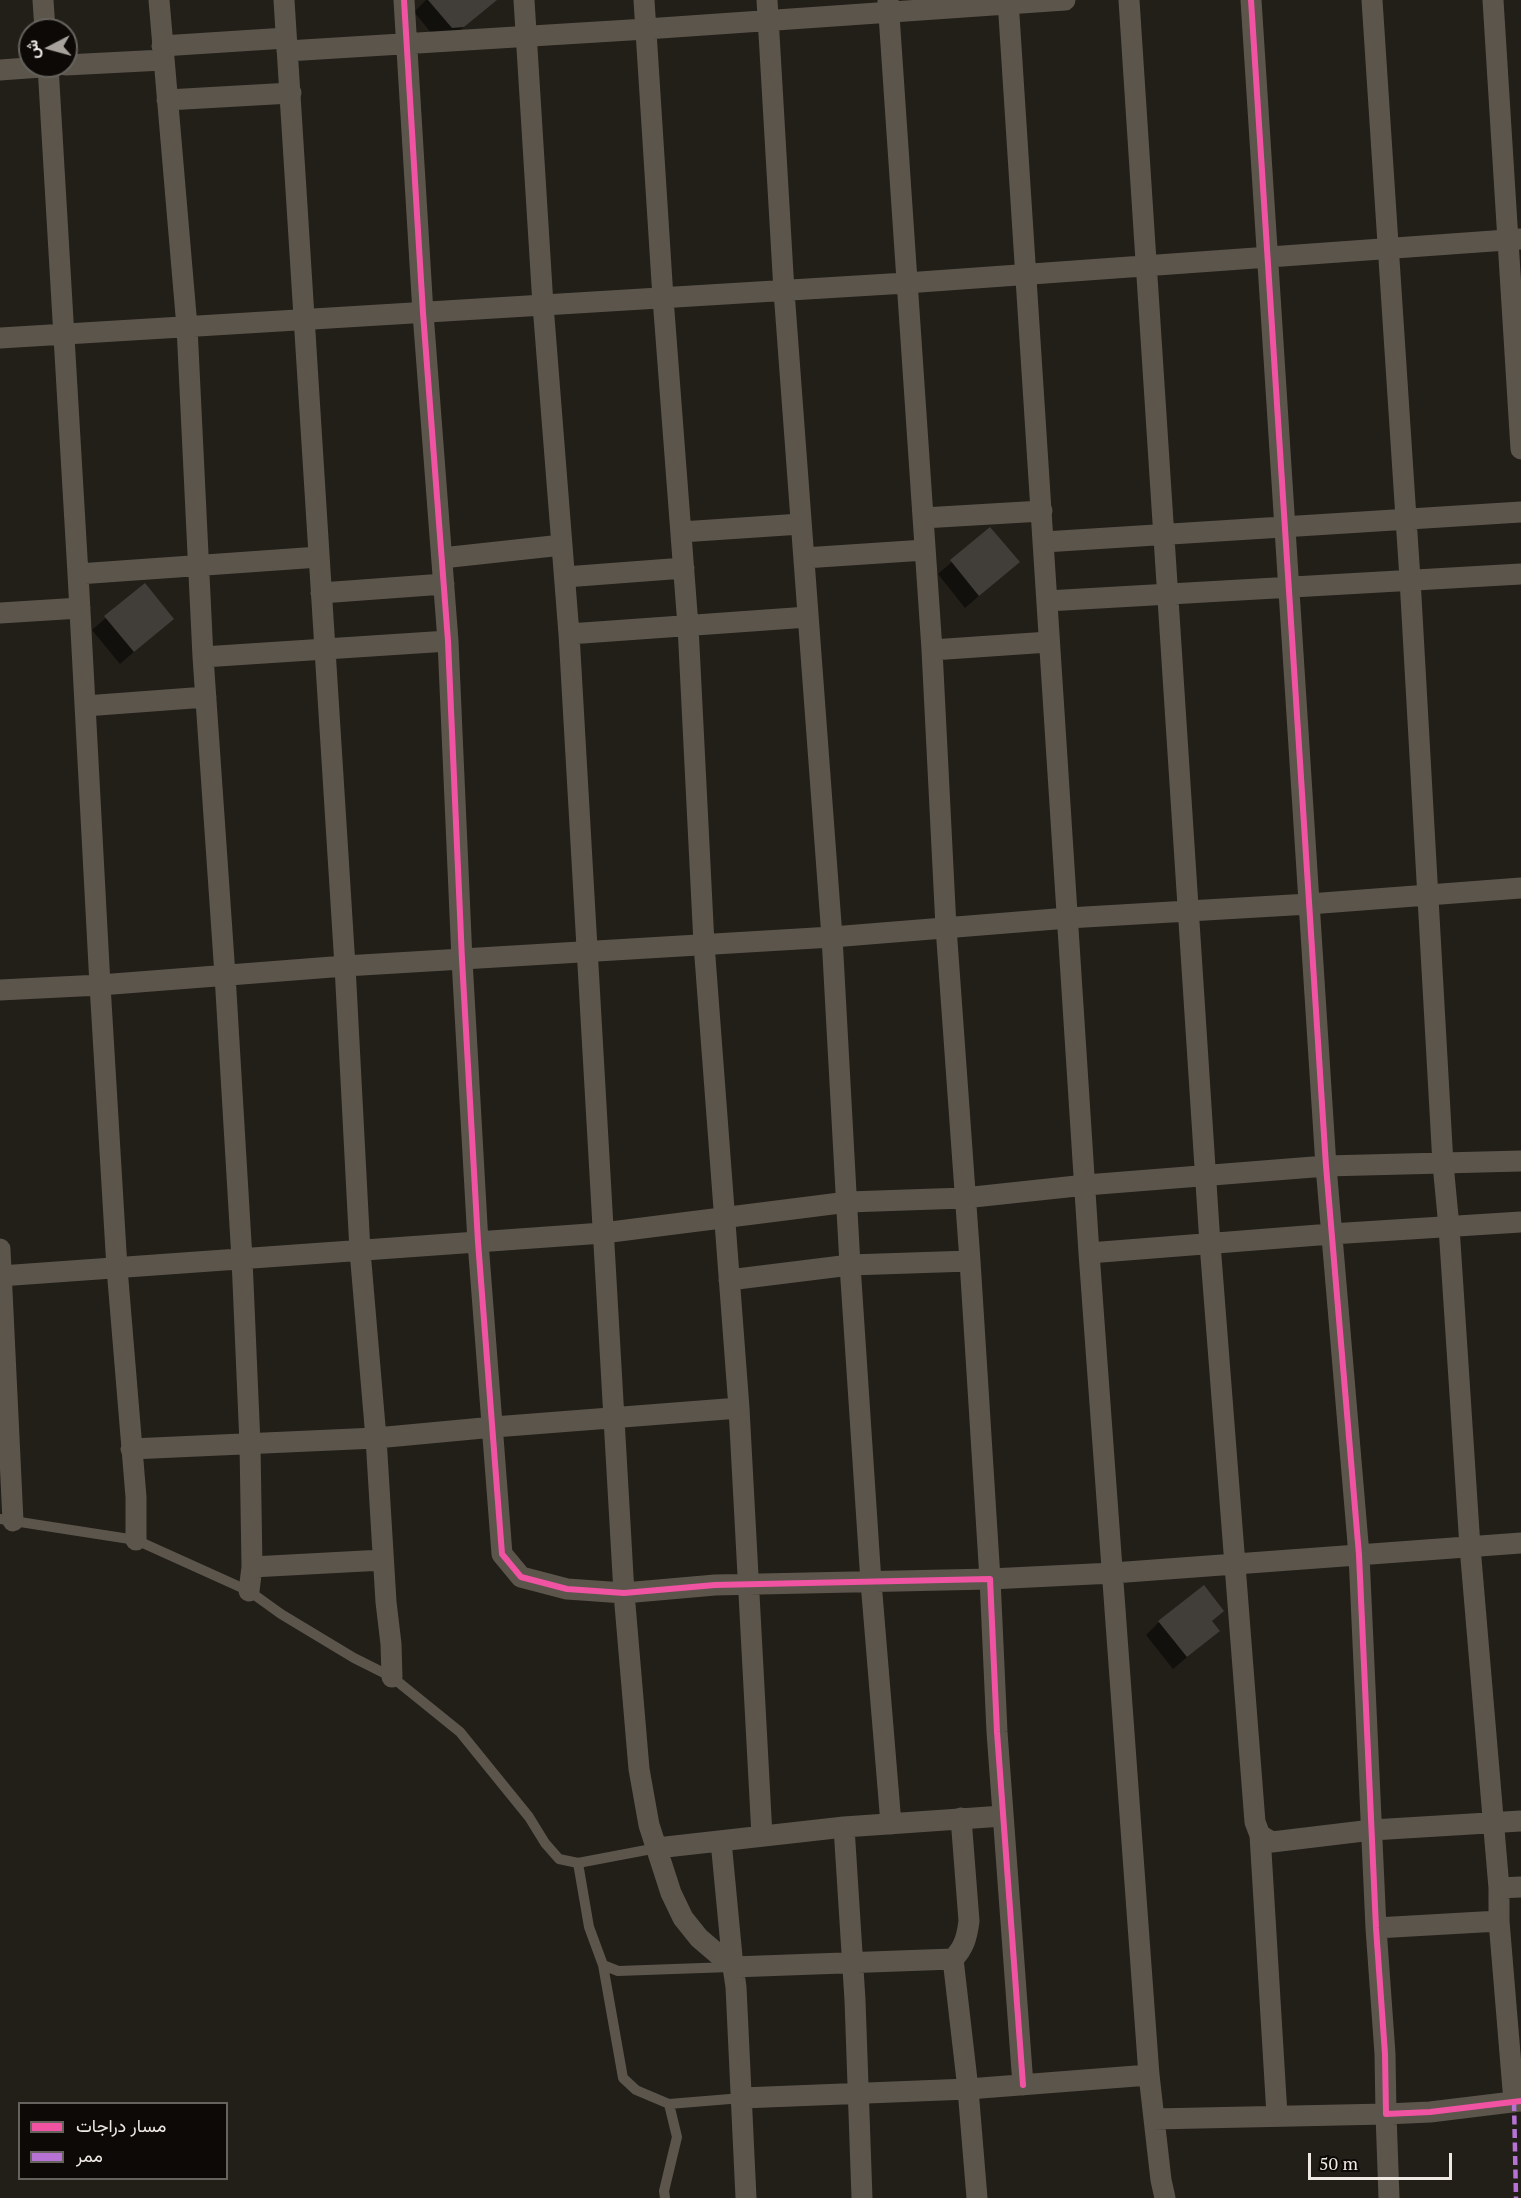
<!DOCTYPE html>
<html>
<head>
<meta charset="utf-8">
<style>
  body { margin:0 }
  #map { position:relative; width:1521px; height:2198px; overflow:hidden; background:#221e18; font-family:"PT Serif",Vazirmatn,serif }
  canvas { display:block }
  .legend { position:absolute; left:18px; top:2102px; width:210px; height:78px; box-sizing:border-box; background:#0c0906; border:2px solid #66635e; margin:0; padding:8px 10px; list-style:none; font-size:18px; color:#eee9e3 }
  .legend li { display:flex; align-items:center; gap:12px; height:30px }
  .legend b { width:30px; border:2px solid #66635e }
  .north { position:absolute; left:18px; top:18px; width:60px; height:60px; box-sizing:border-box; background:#0c0906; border:2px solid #66635e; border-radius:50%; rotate:264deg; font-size:16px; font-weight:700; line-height:24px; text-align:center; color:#eee9e3 }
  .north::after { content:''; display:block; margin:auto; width:21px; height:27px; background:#a7a29c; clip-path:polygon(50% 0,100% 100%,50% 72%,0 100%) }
  .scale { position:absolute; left:1308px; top:2153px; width:144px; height:27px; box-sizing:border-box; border:3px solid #eee9e3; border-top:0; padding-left:8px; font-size:18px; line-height:21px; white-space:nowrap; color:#eee9e3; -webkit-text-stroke:4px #0c0906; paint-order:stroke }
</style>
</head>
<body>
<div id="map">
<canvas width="1521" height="2198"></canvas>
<ul class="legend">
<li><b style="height:8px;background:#f153a3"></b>مسار دراجات</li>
<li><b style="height:8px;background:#b673d3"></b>ممر</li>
</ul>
<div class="north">ش</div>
<div class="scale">50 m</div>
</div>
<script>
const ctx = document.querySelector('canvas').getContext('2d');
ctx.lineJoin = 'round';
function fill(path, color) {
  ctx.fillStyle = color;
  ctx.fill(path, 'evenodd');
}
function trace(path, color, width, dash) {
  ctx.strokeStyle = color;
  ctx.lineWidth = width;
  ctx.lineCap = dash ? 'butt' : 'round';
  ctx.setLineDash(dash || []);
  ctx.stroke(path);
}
fill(new Path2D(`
  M426,0h69l-46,40 -11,1 -24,-29z
  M990,529l28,33 -53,46 -27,-34z
  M144,585l28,33 -52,46 -28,-34z
  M1222,1611l-11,11 7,9 -45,38 -27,-34 13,-13z`), '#0007');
fill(new Path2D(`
  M428,0h69l-33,27 -12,1z
  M990,527l30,35 -41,34 -29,-36z
  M145,583l29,36 -40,33 -30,-36z
  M1204,1585l20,26 -12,10 8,10 -33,26 -29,-36z`), '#413e3a');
trace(new Path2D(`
  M0,1519l136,21 113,51 32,23 73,44 38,19 68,55 69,85 16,26 14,16 19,4 79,-15
  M578,1863l11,64 14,38 15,6 112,-4
  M603,1965l20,113 13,12 33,14 8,33 -13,54 1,7
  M669,2104l73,-6`), '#5b554c', 10);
trace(new Path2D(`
  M43,0l2,30
  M159,0l28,327 16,330 22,318 17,284 8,185 2,123 -3,24
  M284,0l61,966 15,285 16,187 10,164 5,42 1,33
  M404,0l19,313 25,328 14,319 16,282 24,312 19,23 46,12 57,4 91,-8 275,-6 7,153 26,353
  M524,0l19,305 26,329 55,959 15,176 10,56 22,68 12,25 16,20 34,29 3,20 10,211
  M644,0l19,298 25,328 16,318 35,464 23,428
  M767,0l17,291 48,646 18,328 21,317 20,242
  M888,0l44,650 14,277 24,334 20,318 123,-6 408,-30
  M1008,0l81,1253 60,822 12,105 4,18
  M1129,0l81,1244 45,578 5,13 12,7 100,-12 149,-9
  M1251,0l75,1166 33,389 17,373 9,126 1,60 44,-2 91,-11
  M1372,0l38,579 33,585 6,63 21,320 29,341v33l15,181
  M1493,0l28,449
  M162,46l124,-8
  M287,51l359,-22 419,-29
  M66,65l97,-5
  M48,66l30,508 22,411 17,283 19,229v43
  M0,70l55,-4
  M167,100l124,-7
  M0,338l906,-55 615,-44
  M923,518l119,-7
  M681,532l120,-8
  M1044,542l477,-30
  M442,558l120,-13
  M804,558l121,-8
  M78,574l241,-17
  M565,577l119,-9
  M321,593l123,-9
  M1047,601l474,-27
  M0,613l80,-5
  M569,634l239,-17
  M932,650l117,-8
  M203,657l245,-16
  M85,706l121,-9
  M0,990l100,-5 245,-19 487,-29 236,-19 241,-14 212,-16
  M0,1249l13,272
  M1089,1253l242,-19 190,-12
  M0,1276l603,-43 245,-31 116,-4 122,-13 240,-19 195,-5
  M729,1280l121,-15 120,-4
  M131,1449l245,-11 118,-11 245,-19
  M252,1567l131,-7
  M844,1827l11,173 7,198
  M1260,1835l17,280
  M721,1841l12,126 220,-8c11,-11 14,-22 16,-38l-8,-103
  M657,1848l187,-21 159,-11
  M1499,1888l22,-1
  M1376,1928l123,-7
  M953,1959l15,130 9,109
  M742,2098l226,-9 181,-14
  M1154,2119l232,-5 3,84`), '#5b554c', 21);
trace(new Path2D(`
  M1514,2102l2,96`), '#b673d3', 4.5, [9, 4.5]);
trace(new Path2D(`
  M404,0l19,313 25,328 14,319 16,282 24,312 19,23 46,12 57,4 91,-8 275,-6 7,153 26,353
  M1251,0l75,1166 33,389 17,373 9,126 1,60 44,-2 91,-11`), '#f153a3', 6);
</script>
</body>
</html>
